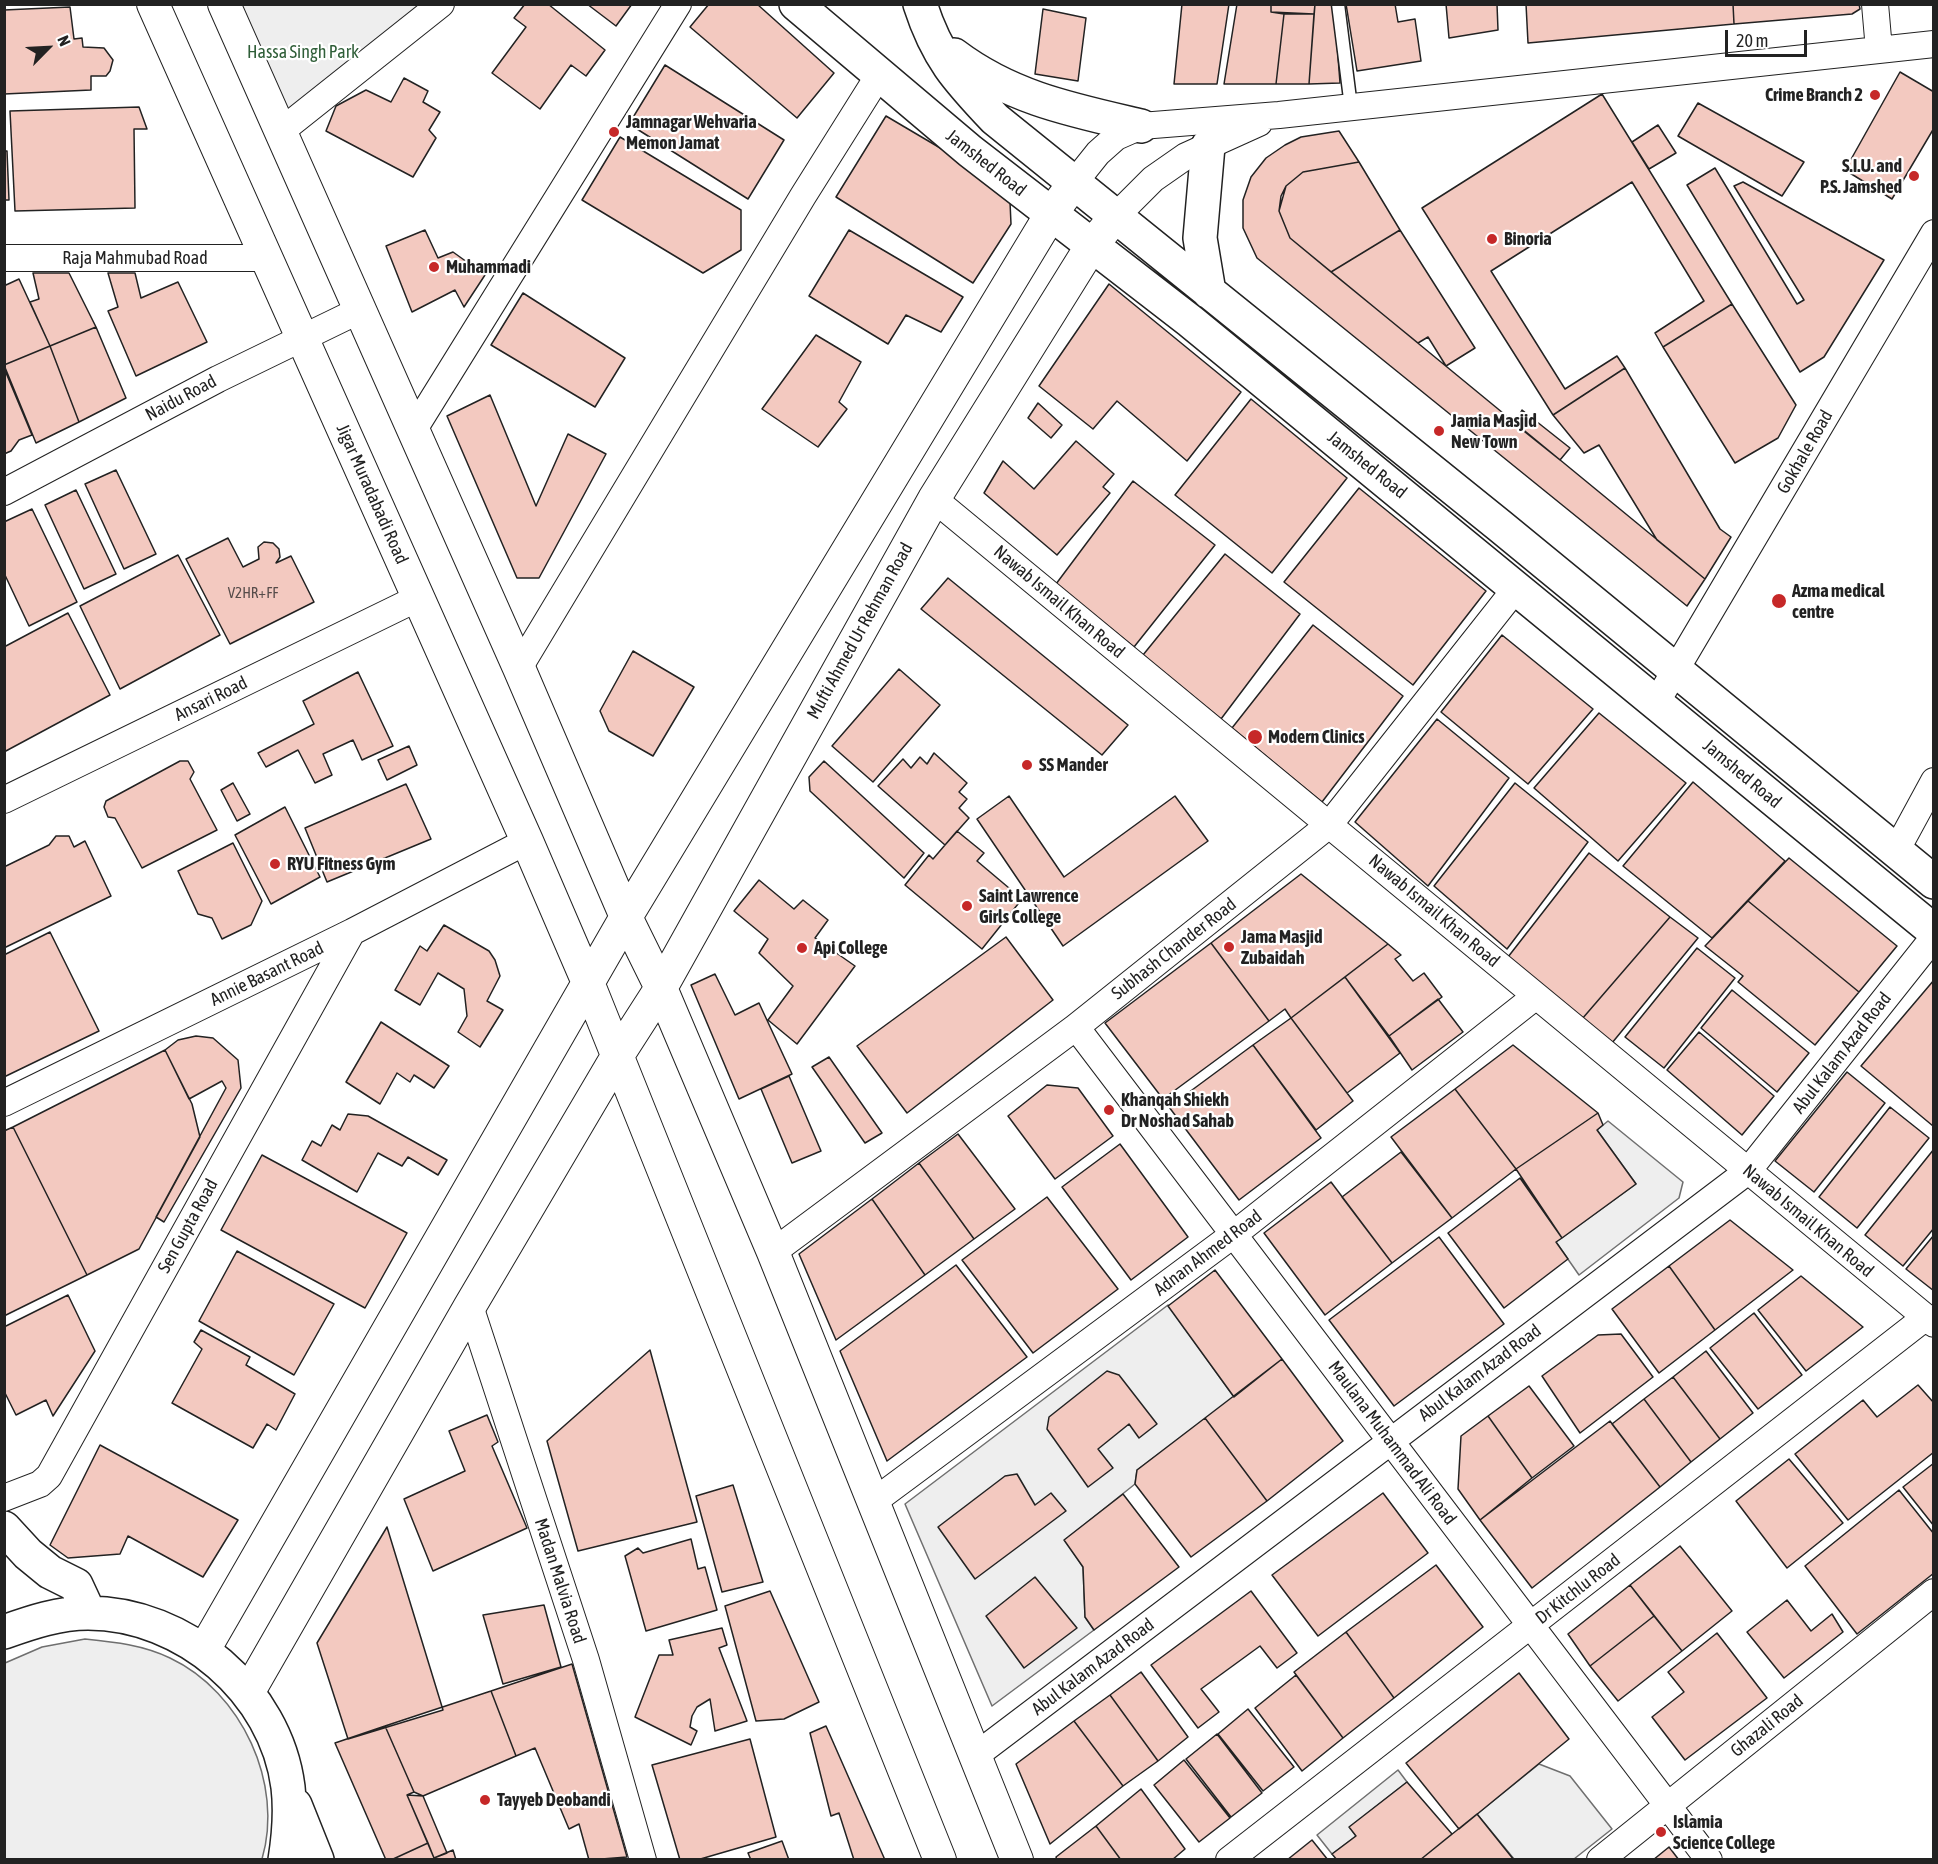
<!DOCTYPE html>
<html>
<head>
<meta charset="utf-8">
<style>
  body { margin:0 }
  #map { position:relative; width:1938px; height:1864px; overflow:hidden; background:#fff; font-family:"Asap Condensed",sans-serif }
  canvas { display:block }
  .frame { position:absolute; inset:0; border:6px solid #222; pointer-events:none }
  .north { position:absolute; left:18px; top:18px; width:60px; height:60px; -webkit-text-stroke:4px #fff; paint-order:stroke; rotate:66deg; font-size:16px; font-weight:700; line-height:24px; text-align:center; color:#222 }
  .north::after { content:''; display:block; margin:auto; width:21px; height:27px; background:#222; clip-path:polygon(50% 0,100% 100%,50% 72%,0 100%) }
  .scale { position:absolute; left:1725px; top:30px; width:82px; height:27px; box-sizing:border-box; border:3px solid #222; border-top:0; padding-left:8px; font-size:18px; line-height:21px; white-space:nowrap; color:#222; -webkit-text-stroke:4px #fff; paint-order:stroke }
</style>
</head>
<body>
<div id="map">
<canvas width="1938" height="1864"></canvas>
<div class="frame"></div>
<div class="north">N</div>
<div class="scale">20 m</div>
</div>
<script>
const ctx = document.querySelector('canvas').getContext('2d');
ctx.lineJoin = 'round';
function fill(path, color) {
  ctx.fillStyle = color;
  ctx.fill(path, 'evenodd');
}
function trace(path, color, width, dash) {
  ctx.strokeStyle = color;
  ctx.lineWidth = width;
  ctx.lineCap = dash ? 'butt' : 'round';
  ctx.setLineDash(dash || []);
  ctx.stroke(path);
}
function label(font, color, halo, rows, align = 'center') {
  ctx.font = font + ' "Asap Condensed",sans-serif';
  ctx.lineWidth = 4.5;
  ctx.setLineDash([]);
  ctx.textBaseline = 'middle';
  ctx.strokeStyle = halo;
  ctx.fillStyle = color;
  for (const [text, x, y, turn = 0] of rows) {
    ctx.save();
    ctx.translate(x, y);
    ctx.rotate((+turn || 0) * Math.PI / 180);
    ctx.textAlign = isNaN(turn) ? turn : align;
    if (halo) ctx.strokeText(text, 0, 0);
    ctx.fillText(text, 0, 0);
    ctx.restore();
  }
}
const green = new Path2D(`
  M229,5h209l-152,122z
  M1608,1121l75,61 -4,16 -100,77 -23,-33 80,-58 -39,-54z
  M1168,1305l66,92 -97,73 -2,14 -70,56 18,27 2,50 9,13 -102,76 -87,-202z
  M85,1639c30,3 58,6 85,19 72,34 114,126 92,201h-257v-196l37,-16z
  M1539,1764l31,12 42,53 -38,30h-60l-37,-45z
  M1398,1770l9,12 -57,45 6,9 -24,18 -15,-19z`);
fill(green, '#eee');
trace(green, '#6f6f6f', 1.5);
const building = new Path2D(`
  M525,4h23l57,46 -19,26 -15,-11 -31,44 -48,-36 34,-46 -12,-9z
  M587,4h45l-16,22z
  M709,4h48l77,69 -37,45 -107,-91z
  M1182,4h47l-12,80h-43z
  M1237,4h34v8l13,2 -8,70h-52z
  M1271,4h44l-1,10 -43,-2z
  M1315,4h19l6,79 -31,1z
  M1346,4h49l3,18 17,-3 6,42 -64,10z
  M1446,4h51l1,26 -49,8z
  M1526,4h207l1,20 -206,19z
  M1733,4h126l1,5 -8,5 -118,10z
  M70,7l4,32 8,-1 1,9 21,1 9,12 -3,11 -4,5h-15v14l-87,4v-84z
  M1043,9l43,9 -8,63 -43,-7z
  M1284,14h30l-5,70h-33z
  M665,65l119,75 -36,59 -119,-75z
  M1900,72l34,20v36l-42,71 -47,-29z
  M404,78l24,13 -5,11 17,10 -11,18 7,8 -23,39 -87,-46 10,-25 30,-16 25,12z
  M1602,94l130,210 -69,43 -8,-14 49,-32 -72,-119 -141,89 74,118 52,-33 8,12 -72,47 -131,-207z
  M1698,103l106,59 -22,34 -104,-60z
  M139,107l8,22h-13l1,79 -120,3 -5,-100z
  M886,116l61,36 63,50 1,22 -38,59 -137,-86z
  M1658,125l18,28 -27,16 -17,-27z
  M1339,131l20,31 -56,10 -17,14 -7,25 11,27 415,341 -18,27 -430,-348 -14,-30v-28l8,-23 15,-19 19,-13 16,-8z
  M620,137l121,73v40l-38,23 -121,-73z
  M4,151h3l2,49h-5z
  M1359,162l41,68 -69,42 -41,-34 -11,-27 2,-15 5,-10 17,-14z
  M1715,168l82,136 7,-4 -70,-114 9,-4 141,78 -60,97 -24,15 -113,-187z
  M425,230l13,28 15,-6 32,23 -21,32 -9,-17 -43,22 -26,-66z
  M849,230l114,67 -22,35 -35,-17 -18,29 -79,-48z
  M1400,230l75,118 -29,18 -18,-29 -10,6 -87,-71z
  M33,273h36l27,54 -46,19 -20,-44 9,-3z
  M108,273h27l6,25 37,-16 29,60 -71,34 -28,-65 10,-4z
  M19,279l31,67 -46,19v-84l2,4z
  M1109,284l132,108 -54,69 -70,-60 -24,28 -54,-43z
  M523,293l102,65 -30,49 -104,-62z
  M1732,304l64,101 -18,33 -43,25 -72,-116z
  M96,327l30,71 -47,24 -29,-76z
  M816,335l45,27 -22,40 8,7 -29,38 -56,-38z
  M50,346l29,76 -43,21 -32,-78z
  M4,368l28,67 -13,5 -8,11 -7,3z
  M1625,368l95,161 11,8 -26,42 -48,-39 -58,-95 -15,8 -31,-38z
  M490,395l46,111 32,-72 38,20 -67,124h-22l-70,-162z
  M1251,399l96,79 -75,95 -97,-78z
  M1038,403l24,22 -11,13 -23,-20z
  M1522,410l48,38 -10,12 -45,-36z
  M1076,441l38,33 -11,13 7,6 -53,62 -73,-62 19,-32 31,28z
  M116,470l40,84 -32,15 -39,-85z
  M1133,481l82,64 -81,102 -78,-63z
  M1359,488l127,103 -73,94 -129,-103z
  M76,490l40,84 -32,15 -39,-84z
  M32,509l45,93 -48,24 -25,-53v-51z
  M228,538l15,29 16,-8 -1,-12 6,-5 9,1 6,6 1,8 -4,6 15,-7 23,46 -84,42 -44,-85z
  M1225,554l75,60 -79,105 -78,-64z
  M178,555l42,80 -100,54 -40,-83z
  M948,578l180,147 -26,30 -181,-146z
  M68,613l42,82 -106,57v-105z
  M1313,625l90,71 -81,106 -90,-74z
  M1502,635l91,74 -65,75 -87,-72z
  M633,651l61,36 -41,69 -44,-25 -9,-20z
  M899,669l41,36 -67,77 -41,-36z
  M358,672l35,74 -31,14 -9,-20 -30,14 9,21 -17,8 -17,-33 -32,17 -8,-14 56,-29 -11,-23z
  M1599,713l87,70 -68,78 -84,-73z
  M1437,719l72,59 -81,108 -73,-64z
  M409,746l8,19 -30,15 -9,-20z
  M934,753l33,30 -8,9 8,7 -8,9 10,10 -24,27 -67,-59 25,-27 8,9 9,-11 7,7z
  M180,761h8l6,11 -4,7 27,51 -75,38 -27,-50 -7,-1 -4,-10 2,-6z
  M824,761l100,92 -20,25 -94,-87 -1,-14z
  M1693,782l92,79 -73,77 -89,-72z
  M233,783l17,31 -13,7 -16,-31z
  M1515,783l73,59 -81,107 -73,-63z
  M406,784l25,55 -104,43 -22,-54z
  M1009,796l55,81 111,-81 33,45 -145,105 -86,-127z
  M285,807l35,70 -49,27 -36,-69z
  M957,831l27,22 -7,8 45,38 -40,50 -77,-64 24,-30 4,4z
  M56,836h13l5,11 11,-6 26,55 -107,52v-81l45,-22z
  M233,843l29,58 -11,24 -29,14 -10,-21 -14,-4 -20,-43z
  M1589,853l81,64 -88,102 -74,-62z
  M1789,858l108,88 -38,46 -111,-91z
  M1301,874l87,70 -97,74 -6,-9 -16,12 -58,-78z
  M759,880l35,29 9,-9 25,20 -13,18 40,28 -58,78 -29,-24 25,-34 -34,-33 9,-14 -34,-28z
  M1748,901l111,91 -44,53 -77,-63 5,-6 -38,-30z
  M1670,917l28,21 -86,105 -30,-24z
  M444,925l45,26 6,9 5,16 -13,25 16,9 -23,37 -22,-15 9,-16 -3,-27 -26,-16 -18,32 -25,-15 25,-44 7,5z
  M50,932l49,99 -95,46v-122z
  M1006,937l47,63 -146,113 -50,-67z
  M1211,943l58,78 -106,78 -58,-76z
  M1388,944l13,11 -6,4 18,22 11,-8 18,24 -53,39 -44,-59z
  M1697,948l38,30 -71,90 -39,-31z
  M715,974l20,41 24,-12 33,71 -53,25 -48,-114z
  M1345,977l55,76 -53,40 -56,-75z
  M1934,980v145l-1,1 -72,-60z
  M1732,990l77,63 -32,39 -76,-64z
  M1438,999l25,33 -51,38 -23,-34z
  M1291,1018l62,83 -37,29 -63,-85z
  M381,1022l68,44 -15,22 -20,-13 -4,7 -13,-9 -17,31 -34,-22z
  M1699,1032l75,64 -32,39 -75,-65z
  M196,1036l17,2 25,22 3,28 -77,134 -8,-5 70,-129 -4,-7 -33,18 -24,-49 13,-10z
  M1253,1045l68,93 -82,62 -70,-93z
  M1513,1045l85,68 -82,56 -61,-80z
  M165,1050l27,54 8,33 -61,112 -52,26 -74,-148z
  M829,1057l53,76 -17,10 -53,-76z
  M1847,1072l38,31 -71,89 -39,-31z
  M789,1076l32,75 -29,12 -31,-74z
  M1047,1085l31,3 35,48 -58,43 -47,-63z
  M1455,1089l61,80 -64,49 -61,-81z
  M1890,1107l39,31 -72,90 -38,-31z
  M1598,1113l5,12 -6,5 39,54 -74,54 -46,-69z
  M348,1114l20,2 79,44 -9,15 -30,-18 -6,9 -24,-13 -21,39 -55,-32 10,-19 9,5 11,-21 8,5z
  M13,1127l74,148 -83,41v-185z
  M958,1134l57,75 -41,30 -55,-76z
  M1120,1144l68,93 -57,43 -69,-93z
  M1934,1149v79l-31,38 -38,-31z
  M1401,1152l51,66 -60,45 -50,-66z
  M262,1155l145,78 -42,75 -144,-78z
  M919,1163l55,76 -49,36 -53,-76z
  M1520,1178l42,60 -6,4 12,17 -64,49 -56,-75z
  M1331,1182l61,81 -67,52 -61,-82z
  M1047,1197l71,92 -85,64 -71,-93z
  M872,1199l53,76 -89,65 -37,-86z
  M1730,1220l63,50 -78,60 -46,-64z
  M1934,1235v56l-28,-22z
  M1439,1237l65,87 -110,82 -65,-86z
  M237,1251l97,53 -40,71 -95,-54z
  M956,1265l71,92 -140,104 -47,-110z
  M1669,1266l46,64 -56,43 -47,-64z
  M1215,1270l67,89 -48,38 -66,-91z
  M1801,1276l62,51 -57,44 -48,-61z
  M68,1295l27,56 -42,65 -7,-16 -30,15 -12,-24v-64z
  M1754,1313l48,62 -44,34 -48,-61z
  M201,1330l49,27 -4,8 49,29 -19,36 -9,-6 -14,24 -81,-45 30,-54 -8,-7z
  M1621,1334l32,43 -73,56 -38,-57 56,-41z
  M650,1350l47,172 -119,29 -31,-110z
  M1706,1351l47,62 -33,26 -47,-62z
  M1282,1359l61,82 -76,60 -62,-83z
  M1107,1371l12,4 38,49 -18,14 -10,-14 -31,25 15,19 -25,19 -41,-58 2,-12z
  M1673,1377l47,62 -29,23 -47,-63z
  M1918,1385l16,18v49l-86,68 -53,-66 68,-54 14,17z
  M1529,1386l45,60 -42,32 -44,-62z
  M1644,1399l47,63 -31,25 -48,-63z
  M487,1415l11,27 -6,4 35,82 -94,43 -29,-72 61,-28 -16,-40z
  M1488,1416l44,62 -52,42 -22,-31 3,-53z
  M1205,1418l62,83 -76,56 -56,-73 2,-14z
  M1610,1421l50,66 -128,101 -52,-68z
  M100,1445l138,75 -35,57 -75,-41 -8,18 -52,4 -18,-13z
  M1789,1459l54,64 -56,45 -51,-67z
  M1934,1463v63l-31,-39z
  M1017,1474l18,31 16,-12 15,18 -91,68 -37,-52 67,-51z
  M733,1485l30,97 -41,10 -26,-96z
  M1899,1490l35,44v39l-77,61 -52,-68z
  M1383,1493l45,60 -110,83 -46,-61z
  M1123,1494l56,73 -85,63 -9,-13 -2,-50 -19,-27z
  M387,1527l56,183 -95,29 -31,-96z
  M691,1539l7,30 7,-2 12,43 -71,21 -21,-75 13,-8 5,5z
  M1680,1546l52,65 -50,40 -52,-66z
  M1436,1565l47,62 -89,71 -48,-66z
  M1035,1577l42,51 -53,40 -38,-52z
  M1630,1585l24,31 -64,50 -22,-32z
  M770,1591l49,111 -35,17 -28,2 -31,-115z
  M1251,1591l46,62 -20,15 -17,-22 -59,43 18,23 -21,16 -47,-63z
  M1787,1600l24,31 21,-17 11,18 -59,46 -37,-46z
  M544,1605l17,62 -58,17 -20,-69z
  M1654,1616l28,35 -64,50 -28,-35z
  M722,1628l5,17 -8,3 28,73 -32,10 -5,-32 -13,8 -5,9 -2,11 7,4 -6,14 -56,-28 24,-62h14l-4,-15z
  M1346,1632l48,66 -51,40 -49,-66z
  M1717,1633l50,65 -82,62 -33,-43 32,-25 -16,-20z
  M572,1664l55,193 -38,3 -10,-36 -10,5 -34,-81 -19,8 -25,-65z
  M1141,1672l47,65 -30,24 -48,-66z
  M1519,1673l50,66 -110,90 -53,-66z
  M1296,1675l47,63 -41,33 -47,-63z
  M491,1691l25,65 -93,40 -9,-4 -29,-66z
  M1110,1695l48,66 -35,25 -49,-65z
  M1248,1709l46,58 -31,24 -45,-57z
  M1074,1721l49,65 -73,58 -34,-80z
  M385,1726l29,66 -7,3 21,48 -37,17h-5l-51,-117z
  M826,1726l59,134h-31l-15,-47 -8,3 -21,-83z
  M1217,1734l45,59 -31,24 -45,-58z
  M750,1739l26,98 -79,23h-17l-28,-95z
  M1184,1760l46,58 -31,24 -45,-57z
  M1407,1782l45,52 -32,26h-83l-5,-6 24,-18 -7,-9z
  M1141,1789l44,60 -13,11h-51l-25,-34z
  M407,1795l16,1 24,57 -13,5z
  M1477,1814l37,46h-94z
  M1096,1826l25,34h-64l-1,-3z
  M1312,1840l16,20h-41z
  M782,1841l7,19h-38l-3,-7z
  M428,1843l6,15 19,-8 3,10h-65z
  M1669,1847l10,13h-26z`);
fill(building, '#f3c9c0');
trace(building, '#222', 1.5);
const service = new Path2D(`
  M1338,4l13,103`);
const minor = new Path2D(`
  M1875,4l4,46
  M280,132l161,-128
  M1074,183l24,-30 18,-16 25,-11 138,-11 655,-71
  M1116,216l37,-37 33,-23 73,-33
  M4,258h262
  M413,431l265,-427
  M4,492l214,-113 142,-69
  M934,499l1000,825
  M519,668l284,-472 76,-121
  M1656,703l278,-470
  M4,800l414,-202
  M1896,851l38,-70
  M1076,1027l633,833
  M4,1103l348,-171 175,-91
  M773,1252l303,-225 253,-202 188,-238
  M470,1306l116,354 57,200
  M4,1498l36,-14 9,-8 303,-544
  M873,1502l360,-267 303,-239
  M975,1756l773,-585 186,-234
  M1229,1860l697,-543
  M1600,1860l334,-268`);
const tertiary = new Path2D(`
  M153,4l374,837 62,144 351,875
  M224,4l295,664 107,249 35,71 112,264 244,608
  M204,1650l422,-733 425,-703 23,-31
  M248,1693l222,-387 148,-251 43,-67 273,-489 158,-254 24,-29`);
const secondary = new Path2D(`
  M796,4l174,147 220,170 744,610
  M920,4c17,53 37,75 75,115l505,407 434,356
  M954,55c57,43 118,55 187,71
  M1208,146l-8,92 9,54`);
const primary = new Path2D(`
  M4,1528l24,26 22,18 26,13 13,28
  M4,1632c28,-10 55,-19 84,-19 96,0 188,78 200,174 3,25 1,48 -3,73
  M295,1805l22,55`);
trace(service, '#222', 15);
trace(minor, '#222', 28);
trace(tertiary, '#222', 34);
trace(secondary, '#222', 36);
trace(primary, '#222', 36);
trace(service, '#fff', 12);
trace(minor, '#fff', 26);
trace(tertiary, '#fff', 32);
trace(secondary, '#fff', 33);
trace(primary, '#fff', 33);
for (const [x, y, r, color] of [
  [1875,95,6,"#c62828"],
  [614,132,6,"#c62828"],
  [1914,176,6,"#c62828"],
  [1492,239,6,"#c62828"],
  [434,267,6,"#c62828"],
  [1439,431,6,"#c62828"],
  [1779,601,8,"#c62828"],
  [1255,737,8,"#c62828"],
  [1027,765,6,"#c62828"],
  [275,864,6,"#c62828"],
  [967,906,6,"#c62828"],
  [1229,947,6,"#c62828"],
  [802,948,6,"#c62828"],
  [1109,1110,6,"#c62828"],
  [485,1800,6,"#c62828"],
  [1661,1832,6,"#c62828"]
]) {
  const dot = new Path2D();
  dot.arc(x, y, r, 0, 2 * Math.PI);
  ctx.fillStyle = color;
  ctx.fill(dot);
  trace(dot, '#fff', 2);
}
label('15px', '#564c4a', null, [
  ["V2HR+FF",253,593]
]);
label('18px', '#2f5e38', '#fff', [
  ["Hassa Singh Park",303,52]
]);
label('bold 18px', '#222', '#fff', [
  ["Crime Branch 2",1863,95,"right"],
  ["Jamnagar Wehvaria",626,122],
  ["Memon Jamat",626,143],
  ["S.I.U. and",1902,166,"right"],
  ["P.S. Jamshed",1902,187,"right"],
  ["Binoria",1504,239],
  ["Muhammadi",446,267],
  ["Jamia Masjid",1451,421],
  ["New Town",1451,442],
  ["Azma medical",1792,591],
  ["centre",1792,612],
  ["Modern Clinics",1268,737],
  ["SS Mander",1039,765],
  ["RYU Fitness Gym",287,864],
  ["Saint Lawrence",979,896],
  ["Girls College",979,917],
  ["Jama Masjid",1241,937],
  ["Zubaidah",1241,958],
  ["Api College",814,948],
  ["Khanqah Shiekh",1121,1100],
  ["Dr Noshad Sahab",1121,1121],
  ["Tayyeb Deobandi",497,1800],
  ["Islamia",1673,1822],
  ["Science College",1673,1843]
], 'left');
label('18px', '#222', '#fff', [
  ["Jamshed Road",986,163,38],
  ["Raja Mahmubad Road",135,258],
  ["Naidu Road",181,398,-28],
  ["Gokhale Road",1805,452,-60],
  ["Jamshed Road",1367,465,39],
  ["Jigar Muradabadi Road",372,494,66],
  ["Nawab Ismail Khan Road",1059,602,40],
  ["Mufti Ahmed Ur Rehman Road",860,631,-61],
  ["Ansari Road",211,699,-26],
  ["Jamshed Road",1742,774,40],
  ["Nawab Ismail Khan Road",1434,911,40],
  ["Subhash Chander Road",1174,949,-38],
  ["Annie Basant Road",267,974,-26],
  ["Abul Kalam Azad Road",1842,1053,-52],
  ["Nawab Ismail Khan Road",1808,1221,40],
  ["Sen Gupta Road",188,1226,-61],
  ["Adnan Ahmed Road",1208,1253,-37],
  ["Abul Kalam Azad Road",1480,1373,-37],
  ["Maulana Muhammad Ali Road",1392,1443,53],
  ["Madan Malvia Road",560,1581,72],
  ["Dr Kitchlu Road",1578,1589,-38],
  ["Abul Kalam Azad Road",1093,1667,-37],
  ["Ghazali Road",1767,1726,-39]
]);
</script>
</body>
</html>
